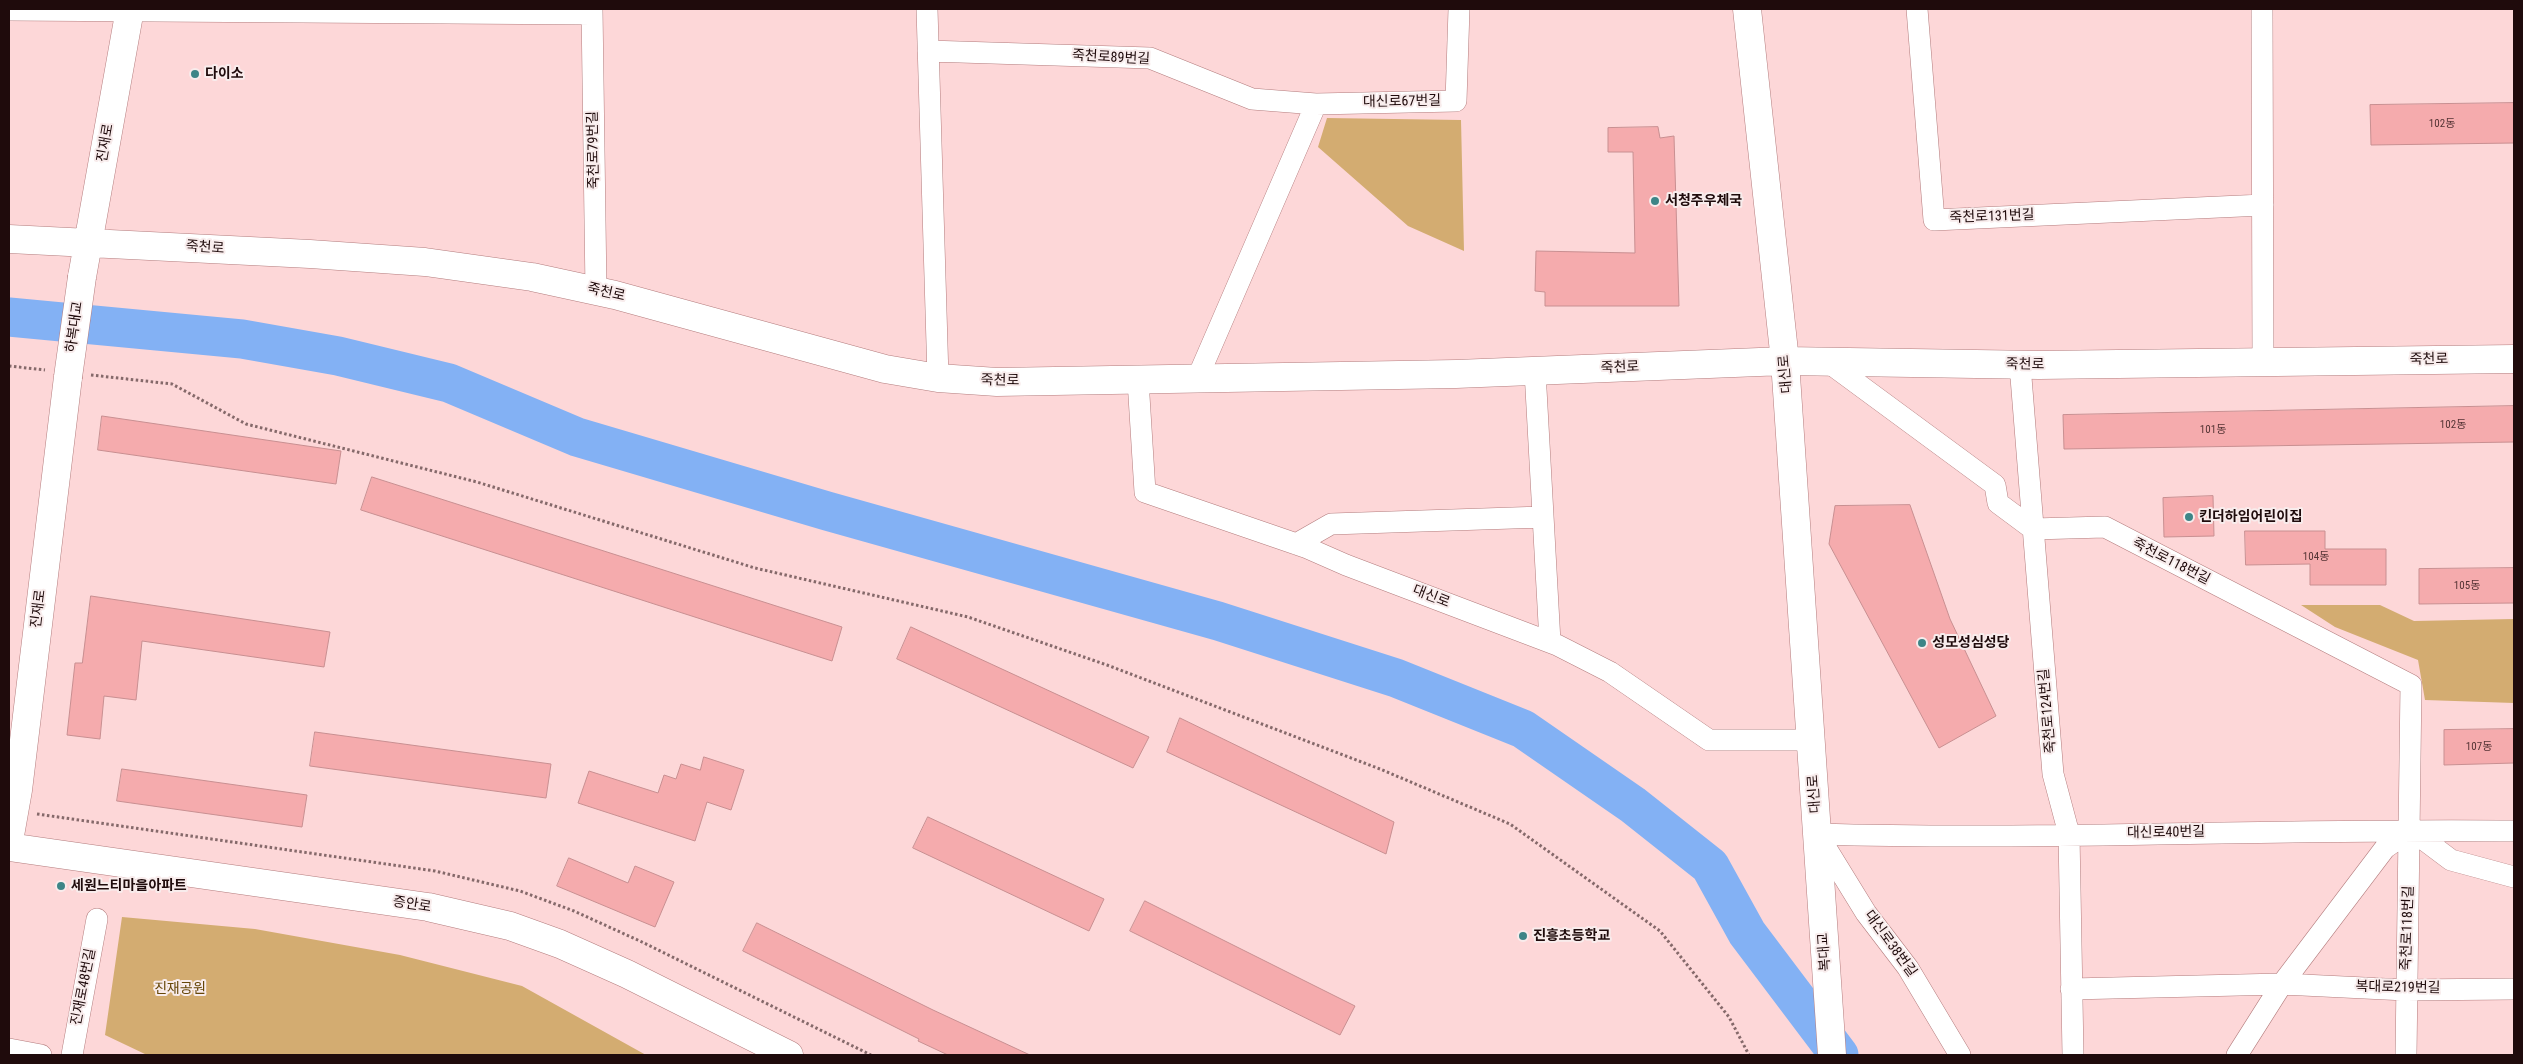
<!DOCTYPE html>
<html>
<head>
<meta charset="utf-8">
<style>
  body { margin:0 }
  #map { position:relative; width:2523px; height:1064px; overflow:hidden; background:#fdd7d8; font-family:"Roboto Condensed",sans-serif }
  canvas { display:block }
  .frame { position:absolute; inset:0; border:10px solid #1f0b0c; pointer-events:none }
</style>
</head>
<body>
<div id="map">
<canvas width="2523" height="1064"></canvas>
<div class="frame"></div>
</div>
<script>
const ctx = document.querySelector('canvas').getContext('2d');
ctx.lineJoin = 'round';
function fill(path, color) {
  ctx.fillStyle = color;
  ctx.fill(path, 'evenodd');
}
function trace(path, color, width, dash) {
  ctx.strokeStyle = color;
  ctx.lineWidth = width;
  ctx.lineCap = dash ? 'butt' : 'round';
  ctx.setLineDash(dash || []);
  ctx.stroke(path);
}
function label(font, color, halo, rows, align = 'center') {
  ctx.font = font + ' "Roboto Condensed","Noto Sans KR",sans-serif';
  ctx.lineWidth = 4;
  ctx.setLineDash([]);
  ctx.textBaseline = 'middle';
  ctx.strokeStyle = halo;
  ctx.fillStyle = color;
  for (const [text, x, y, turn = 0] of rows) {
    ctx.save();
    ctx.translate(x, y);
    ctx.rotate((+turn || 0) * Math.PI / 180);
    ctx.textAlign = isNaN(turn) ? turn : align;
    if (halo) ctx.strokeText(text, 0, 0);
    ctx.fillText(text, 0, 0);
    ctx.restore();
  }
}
fill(new Path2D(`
  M1327,118l134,2 3,131 -56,-25 -90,-79z
  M2301,605h79l34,16 100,-2v84l-89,-3 -7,-40 -83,-33z
  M122,917l133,12 145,26 122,31 124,69h-499l-42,-20z`), '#d3ac71');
trace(new Path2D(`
  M9,317l233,22 96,17 111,27 128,54 250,74 391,110 178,57 127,51 110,76 77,61 37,67 92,122`), '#83b1f4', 39);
const building = new Path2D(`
  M2514,103v40l-143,2 -1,-40z
  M1658,127l2,11 14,-2 5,170h-134v-14l-10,-1 1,-40 99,2 -2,-101h-25v-24z
  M2514,406v36l-450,7 -1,-34z
  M102,416l239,35 -5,33 -238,-34z
  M372,477l470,150 -10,34 -471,-151z
  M2213,496l1,40 -50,1 -1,-39z
  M1910,505l40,114 46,97 -57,32 -110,-204 6,-38z
  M2245,531h80v18h61v36h-76v-21l-64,1z
  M2514,568v35l-95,1v-35z
  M91,596l239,36 -6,35 -182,-26 -6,59 -32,-4 -4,43 -33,-4 8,-72h7z
  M911,627l238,110 -16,31 -236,-109z
  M1180,718l214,104 -8,32 -219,-102z
  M2514,729v34l-70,2v-35z
  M315,732l236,32 -5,34 -236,-32z
  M704,757l40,13 -13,40 -24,-8 -12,39 -117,-38 11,-32 69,22 6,-18 12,4 5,-15 19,6z
  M122,769l185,26 -5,32 -185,-26z
  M928,817l176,82 -15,32 -176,-83z
  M569,858l59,25 7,-17 39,16 -19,45 -98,-41z
  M1145,901l210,105 -15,29 -210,-104z
  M757,923l176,87 97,45h-82l-30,-14 1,-2 -176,-88z`);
fill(building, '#f5abad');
trace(building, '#c88f91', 1);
const minor = new Path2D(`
  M592,9l4,282
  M927,9l11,369
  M1917,9l17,211 329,-15
  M2262,9l1,353
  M9,10l583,4
  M928,51l222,7 102,41 64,5 140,-3 3,-92
  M1828,362l167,123 3,18 35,26 72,-2 306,158 -5,370
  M2020,365l33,409 16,60 4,221
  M1535,371l15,271
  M1197,379l119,-275
  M1138,380l7,112 160,55 41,18 211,80 53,27 99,68h102
  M1296,544l35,-20 212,-7
  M1818,834c232,7 464,-6 696,-3
  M1818,835l48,78 42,55 52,87
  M2282,984l103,-136 26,-18 40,30 63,17
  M2282,984l124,6 108,-1
  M2071,989l211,-5 -45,71
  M9,1049l32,6
  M72,1055l25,-136`);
const tertiary = new Path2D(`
  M1747,9l38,352 47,694
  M9,239l301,15 115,8 107,15 83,18 270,74 53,9 59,4 459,-8 329,-13 254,4 475,-6
  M82,277l48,-268
  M9,841l9,-51 50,-413
  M9,847l419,60 82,19 50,18 67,30 162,81`);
trace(minor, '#b37c7d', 22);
trace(tertiary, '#b37c7d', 29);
trace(new Path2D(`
  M9,366l36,4
  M91,375l81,9 74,40 231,58 278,86 213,49 139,48 273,104 130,55 150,107 69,86 20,38
  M37,814l398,57 85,20 54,20 68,31 229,113`), '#85696a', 3, [2.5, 2.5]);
trace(minor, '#fff', 21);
trace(tertiary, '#fff', 28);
const tertiaryBridge = new Path2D(`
  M68,377l14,-100`);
trace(tertiaryBridge, '#b37c7d', 29, []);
trace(tertiaryBridge, '#fff', 28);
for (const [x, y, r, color] of [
  [195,74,5,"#3d8587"],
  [1655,201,5,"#3d8587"],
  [2189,517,5,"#3d8587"],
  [1922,643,5,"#3d8587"],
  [61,886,5,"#3d8587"],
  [1523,936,5,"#3d8587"]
]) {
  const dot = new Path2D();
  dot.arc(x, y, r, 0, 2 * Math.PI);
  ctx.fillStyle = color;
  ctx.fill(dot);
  trace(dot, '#f8ecec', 2);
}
label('11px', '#543334', null, [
  ["102동",2442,124],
  ["102동",2453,425],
  ["101동",2213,430],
  ["104동",2316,557],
  ["105동",2467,586],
  ["107동",2479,747]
]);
label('14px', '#1f0b0c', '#f8ecec', [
  ["죽천로89번길",1111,58,3],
  ["대신로67번길",1402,102,-1],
  ["진재로",106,143,-80],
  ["죽천로79번길",594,150,-91],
  ["죽천로131번길",1992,217,-2],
  ["죽천로",205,248,4],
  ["죽천로",606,293,13],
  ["하복대교",75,327,-82],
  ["죽천로",2429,360,-1],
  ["죽천로",2025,365,1],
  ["죽천로",1620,368,-2],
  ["대신로",1786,374,-95],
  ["죽천로",1000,381,1],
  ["죽천로118번길",2171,562,27],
  ["대신로",1431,597,21],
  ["진재로",39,609,-83],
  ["죽천로124번길",2048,711,-95],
  ["대신로",1815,794,-94],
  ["대신로40번길",2166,833,-1],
  ["증안로",412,905,9],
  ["죽천로118번길",2408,928,-88],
  ["대신로38번길",1890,944,54],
  ["복대교",1825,952,-94],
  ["진재로48번길",84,987,-79],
  ["복대로219번길",2398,988,1]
]);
label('bold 14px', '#1f0b0c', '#f8ecec', [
  ["다이소",205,74],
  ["서청주우체국",1665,201],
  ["킨더하임어린이집",2199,517],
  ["성모성심성당",1932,643],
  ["세원느티마을아파트",71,886],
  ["진흥초등학교",1533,936]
], 'left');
label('14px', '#664608', '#f8ecec', [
  ["진재공원",180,989]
]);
</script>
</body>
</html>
